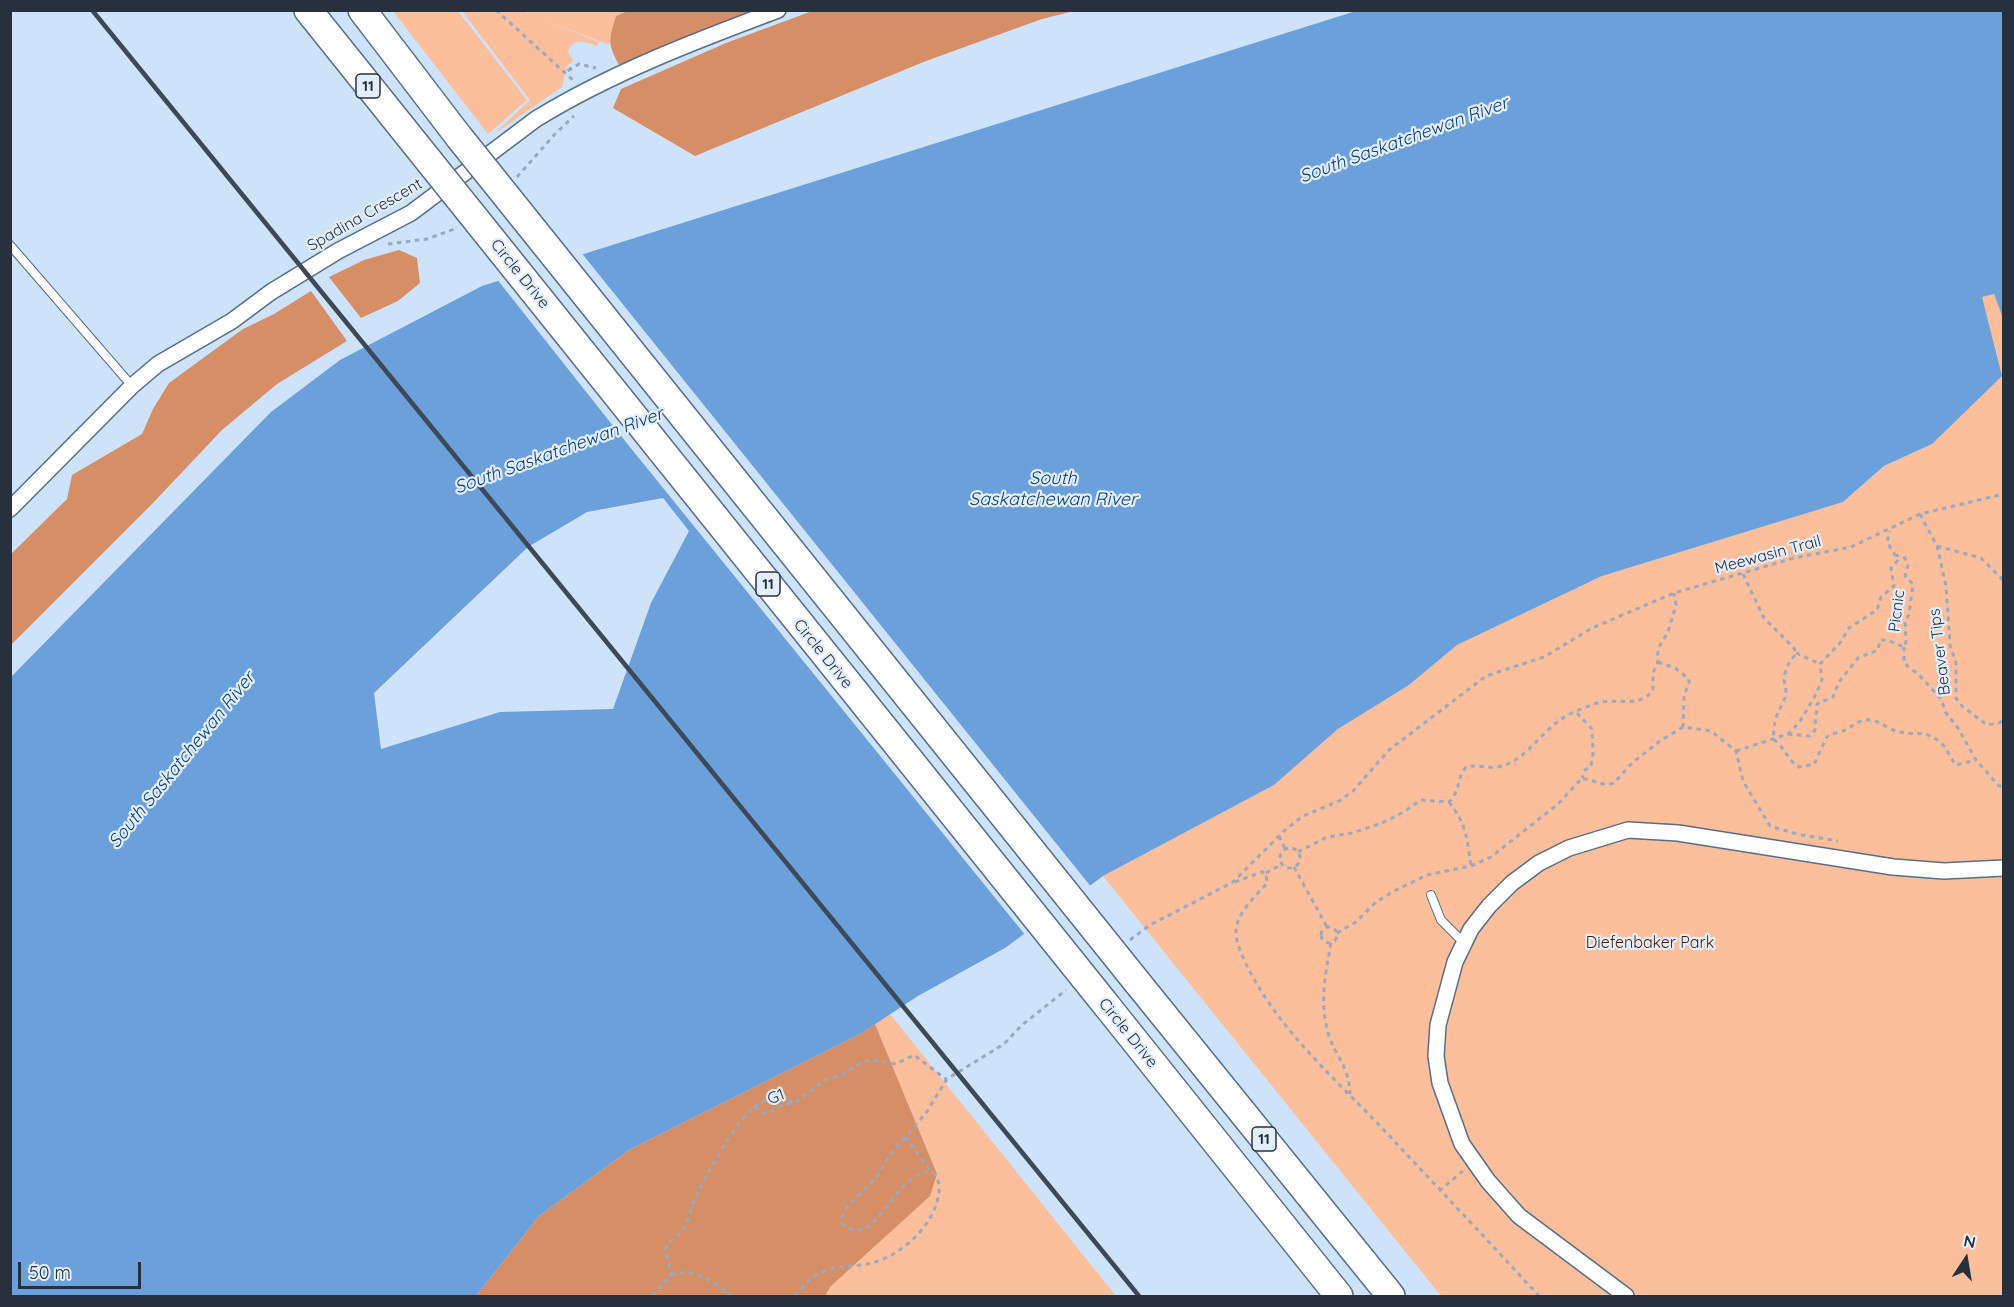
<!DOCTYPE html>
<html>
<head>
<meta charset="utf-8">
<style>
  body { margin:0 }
  #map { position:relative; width:2014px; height:1307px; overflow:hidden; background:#cee2fa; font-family:Quicksand,sans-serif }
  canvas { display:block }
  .frame { position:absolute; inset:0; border:12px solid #27313d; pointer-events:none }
  .north { position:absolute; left:1936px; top:1229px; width:60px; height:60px; -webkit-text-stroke:4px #e4eefa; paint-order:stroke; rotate:12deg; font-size:16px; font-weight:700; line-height:24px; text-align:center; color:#27313d }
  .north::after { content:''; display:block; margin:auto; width:21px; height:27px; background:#27313d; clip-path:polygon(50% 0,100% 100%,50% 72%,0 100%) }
  .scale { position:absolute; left:18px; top:1262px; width:123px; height:27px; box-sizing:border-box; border:3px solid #27313d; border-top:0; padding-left:8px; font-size:18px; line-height:21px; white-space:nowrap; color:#27313d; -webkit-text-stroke:4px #e4eefa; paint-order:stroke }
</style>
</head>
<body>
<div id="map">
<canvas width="2014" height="1307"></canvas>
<div class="frame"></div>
<div class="north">N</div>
<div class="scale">50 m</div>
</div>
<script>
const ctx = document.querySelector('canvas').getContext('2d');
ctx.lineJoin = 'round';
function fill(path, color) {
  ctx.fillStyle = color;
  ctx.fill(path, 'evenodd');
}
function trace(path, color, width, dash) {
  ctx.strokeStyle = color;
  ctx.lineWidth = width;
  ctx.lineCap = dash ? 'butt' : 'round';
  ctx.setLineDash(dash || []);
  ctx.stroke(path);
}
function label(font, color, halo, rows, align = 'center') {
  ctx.font = font + ' Quicksand,sans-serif';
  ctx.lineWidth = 4.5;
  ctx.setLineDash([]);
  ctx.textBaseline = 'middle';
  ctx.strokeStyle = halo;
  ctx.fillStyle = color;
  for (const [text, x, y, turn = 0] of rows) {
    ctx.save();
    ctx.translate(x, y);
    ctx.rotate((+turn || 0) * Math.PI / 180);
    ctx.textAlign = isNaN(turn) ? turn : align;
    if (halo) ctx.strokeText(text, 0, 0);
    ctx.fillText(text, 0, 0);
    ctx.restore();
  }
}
fill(new Path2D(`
  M393,11h65l69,89 -39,34z
  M462,11h62l6,4 -4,-4h158l-77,33 -68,-26 60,24 -2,4c-11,-4 -25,-9 -29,6l5,9 -6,5 -5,21 -68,47 36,-34z
  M1994,294l10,24 -1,978h-562l-338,-420 171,-91 64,-56 71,-44 48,-40 145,-69 241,-74 42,-36 47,-22 50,-147z
  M890,1014l226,282h-291l6,-10 106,-112 -62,-150z`), '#fdbe9b');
fill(new Path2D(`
  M815,10h259v1l-32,8 -116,42 -231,95 -82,-48 8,-19 105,-46z
  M628,11h123l-132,54c-12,-23 -10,-24 -3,-49z
  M399,250l18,8 3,25 -22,18 -37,17 -32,-41 35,-17z
  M311,291l36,50 -70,43 -55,46 -70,74 -141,141v-91l56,-55 5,-24 70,-41 11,-25 16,-26 74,-54 31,-15z
  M875,1024l62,150 -7,22 -99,90 -6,10h-349l63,-80 90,-66 231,-116z`), '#d68e66');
fill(new Path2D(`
  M1356,11h647v307l-9,-24 -12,3 20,79 -70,68 -48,22 -41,36 -241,74 -145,69 -48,40 -71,44 -64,56 -171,91 -98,72 -87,48 -58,38 -231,116 -90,66 -63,80h-465v-619l260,-265 69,-52 142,-74zM663,498l26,33 -38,72 -38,106 -113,3 -119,37 -7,-56 154,-146 59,-35z`), '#6ca0db');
fill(new Path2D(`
  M580,251l512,637 -66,48 -401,-495 -129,-163z`), '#cee2fa');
const lane = new Path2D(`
  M10,245l122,141
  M1431,895l10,25 23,23`);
const street = new Path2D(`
  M10,509l122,-123 26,-22 74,-43 39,-29 67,-41 73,-38 125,-94c75,-46 159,-78 242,-109
  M1626,1296l-107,-80 -31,-35 -26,-37 -22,-61 -4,-27 2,-31 17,-63 16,-33 18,-23 23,-23 27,-20 30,-15 59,-18 50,3 215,34 51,4 60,-3`);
const highway = new Path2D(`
  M308,10l121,151
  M362,10l97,127
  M1137,982l254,314
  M1107,1006l232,290`);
trace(lane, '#576e88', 10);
trace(street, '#576e88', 18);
trace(highway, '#576e88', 30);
trace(new Path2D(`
  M496,10l79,72
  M571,68l-5,4 13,-8 17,4
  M517,177l38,-43 19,-18
  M388,244l39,-5 30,-11
  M1920,514l17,32 9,40 4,59 6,18v35l6,8 25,19 12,-2 5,-3
  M1937,546l44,12 23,23
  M1743,574l21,44 30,30 2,5 -10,15 -2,12 2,10 -1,8 -10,22 -2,19c12,8 14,21 26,28l15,-3c3,-5 12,-27 14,-28 5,-3 13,-4 17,-6 8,-4 16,-12 26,-10 8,1 17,9 25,11 20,6 26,-3 44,11 7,6 10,16 16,23l20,-5
  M1904,647v16l16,13 21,23 5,14 12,15 18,32 23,26h5
  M1796,653l24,11
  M1658,662l17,6 14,11v4l-5,13 -1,31
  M1577,713l15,16 1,24 -2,13 -6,4 -3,8
  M1788,734l22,2 5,-6 2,-26 16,-7 6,-15 19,-24 20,-8 2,-10h7l17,7 2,-5 -1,-21 4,-6 4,-31 -8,-8 3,-11 -3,-7 -10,-3
  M1736,751l52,-17 11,-11 16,-27 7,-16 -2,-16 20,-21 9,-15 28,-18 4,-13 13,-11 -3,-18 7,-8 -11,-18 3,-11
  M1449,802c18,23 18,37 22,64
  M1279,836l6,13
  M1280 858a10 10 0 1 1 20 0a10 10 0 1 1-20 0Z
  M1298,852l29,-15 25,-4 30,-10 20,-10 19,-13 28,2c12,-12 7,-23 17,-35 11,-3 21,2 32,0 25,-5 39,-29 58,-44 10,-9 28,-15 41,-20 21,-6 39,6 56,-12v-18l5,-11 -1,-5 2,-10 9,-15 8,-27 -2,-12
  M1294,867l33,60
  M1266,873l16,-9
  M1235,882l27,-10 4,1 1,10c-11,13 -31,30 -31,49 0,12 6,23 11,34 35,70 97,120 149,177 48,51 96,102 143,153
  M1321 935a8 8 0 1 1 16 0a8 8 0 1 1-16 0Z
  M1337,933l19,-11 20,-20 20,-12 31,-15 44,-9 20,-9 67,-53 24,-26 25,7 7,-2 18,-20 28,-22 23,-14 28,4 25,20 7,30 27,45 27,8 41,7
  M1130,940l20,-15 83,-43 52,-52 18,-14 36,-15 14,-10 36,-41 97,-74 58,-19 48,-29 82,-35 120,-35 57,-11 69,-33 84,-20
  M1331,943c-6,33 -12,60 -2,93 8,23 20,30 21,58
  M754,1107c14,-10 24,-9 40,-5
  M905,1137l26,34
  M1439,1191l24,-20
  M671,1275c22,-9 44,8 61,21
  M652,1296l19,-21c0,-8 -6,-21 -5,-27 3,-9 15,-13 19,-21 4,-8 5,-18 9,-26 9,-21 43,-82 60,-94l12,7 15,-8 15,-4 29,-22 16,-5 21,-13 10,-2 24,4 18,-9 32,24
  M795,1296c8,-9 15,-19 27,-24 14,-7 31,-5 45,-8 29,-5 62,-33 70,-62 3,-11 4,-22 -5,-30 -38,-4 -56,83 -90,51v-7l5,-9 29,-29 13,-22 37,-43 21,-34 57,-35 18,-19 44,-35`), '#99a9be', 3, [4.5, 4.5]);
trace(lane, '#fff', 8);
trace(street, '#fff', 15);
trace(highway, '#fff', 27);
trace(new Path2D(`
  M92,10l1047,1286`), '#3e4957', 4.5);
const highwayBridge = new Path2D(`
  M459,137l678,845
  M429,161l678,845`);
trace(highwayBridge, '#576e88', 30, []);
trace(highwayBridge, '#fff', 27);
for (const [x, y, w] of [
  [368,86,24],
  [768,584,24],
  [1264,1139,24]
]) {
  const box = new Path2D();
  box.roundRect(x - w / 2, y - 12, w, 24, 4.5);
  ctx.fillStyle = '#e4eefa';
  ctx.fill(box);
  trace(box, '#27313d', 1.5);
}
label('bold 15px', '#27313d', null, [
  ["11",368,86],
  ["11",768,584],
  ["11",1264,1139]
]);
label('16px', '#27313d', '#e4eefa', [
  ["Spadina Crescent",365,215,-30],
  ["Circle Drive",520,274,51],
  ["Meewasin Trail",1768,555,-15],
  ["Picnic",1897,611,-83],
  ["Beaver Tips",1940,652,-97],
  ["Circle Drive",823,654,51],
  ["Circle Drive",1128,1033,51],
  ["G1",776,1097,-20]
]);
label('16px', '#491c00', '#e4eefa', [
  ["Diefenbaker Park",1650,943]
]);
label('italic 18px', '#074278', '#e4eefa', [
  ["South Saskatchewan River",1404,140,-20],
  ["South Saskatchewan River",559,451,-20],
  ["South",1053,479],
  ["Saskatchewan River",1053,500],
  ["South Saskatchewan River",182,760,-51]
]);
</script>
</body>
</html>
